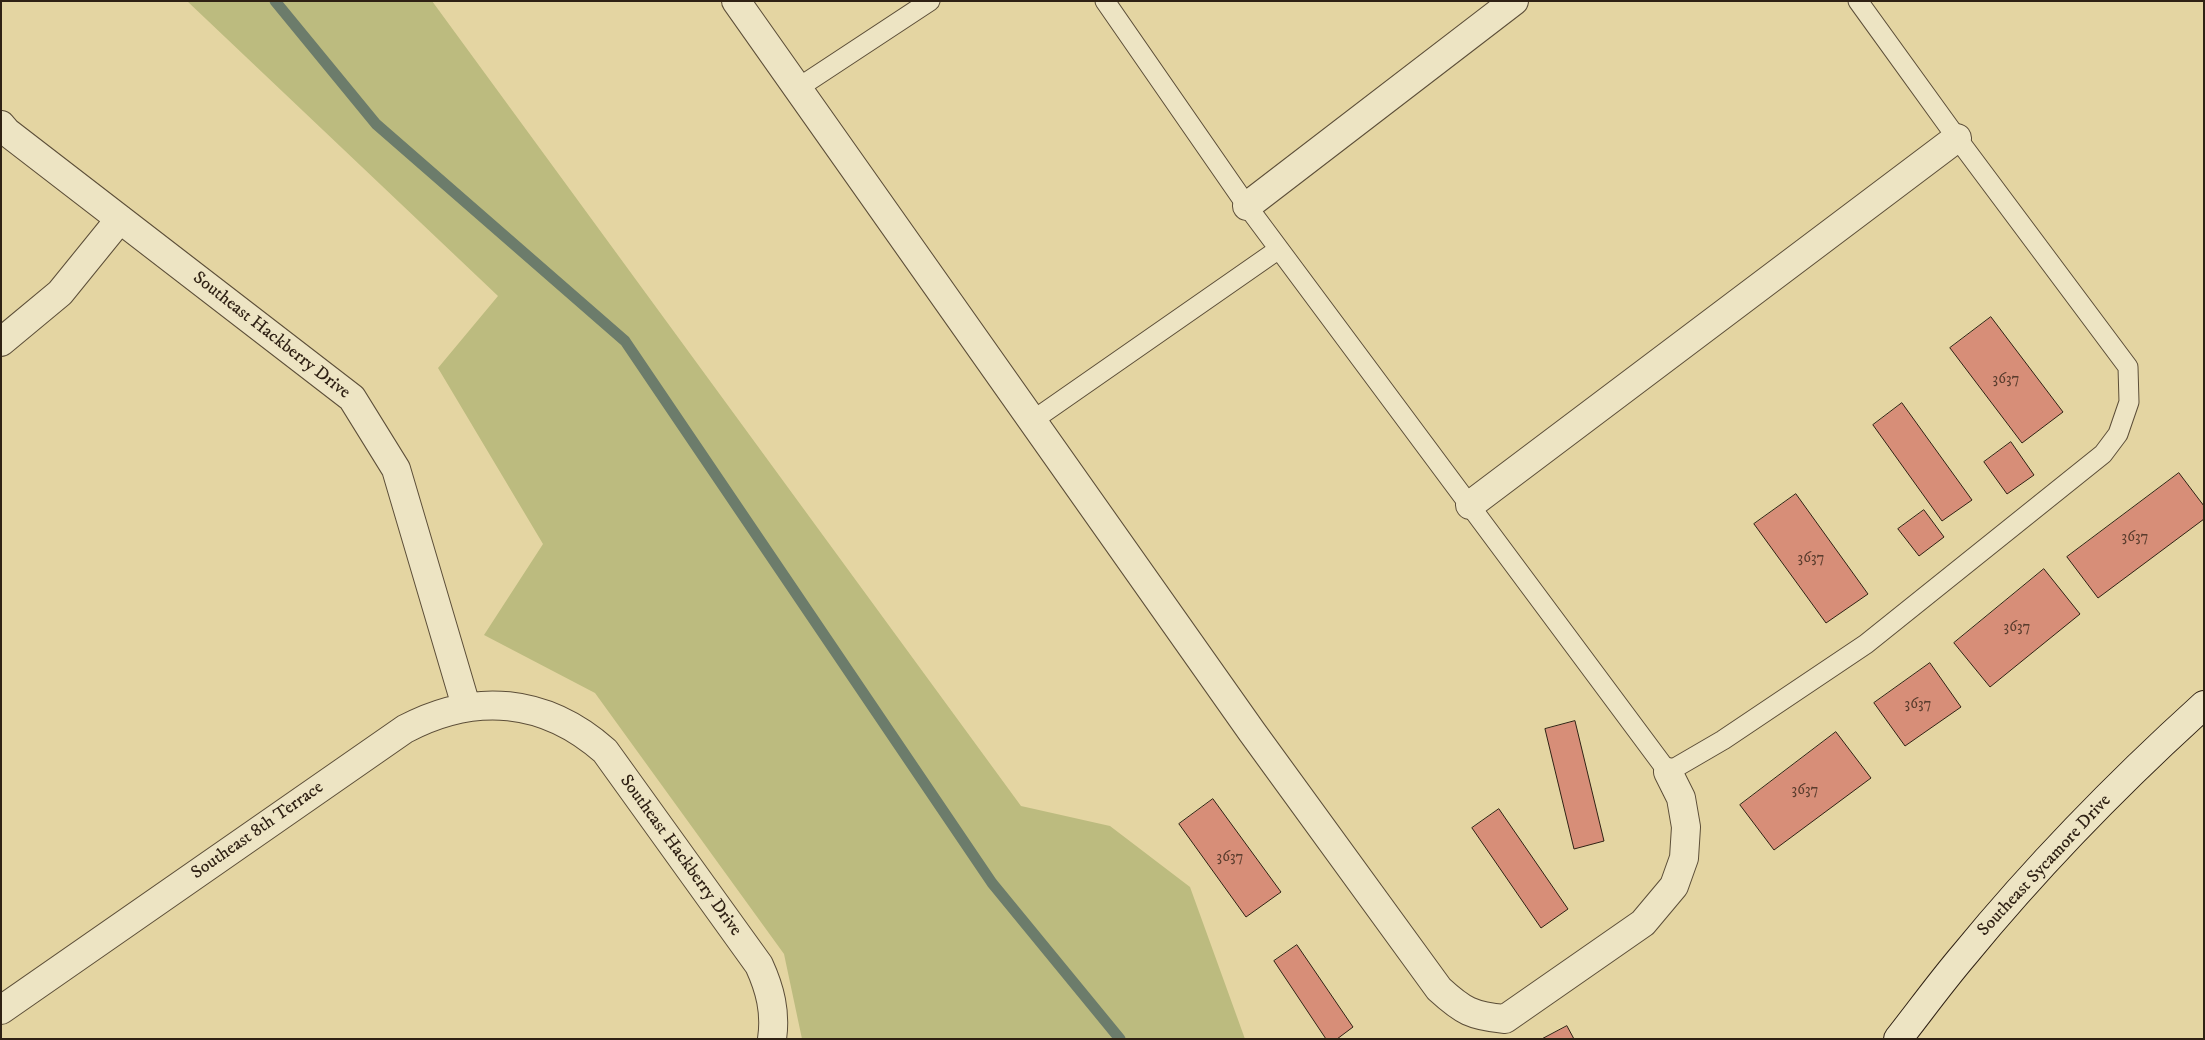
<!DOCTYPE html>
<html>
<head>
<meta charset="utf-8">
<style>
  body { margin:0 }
  #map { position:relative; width:2205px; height:1040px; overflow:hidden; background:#e4d5a2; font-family:"IM FELL DW Pica",serif }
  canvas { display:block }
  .frame { position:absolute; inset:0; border:2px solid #2f2114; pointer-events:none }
</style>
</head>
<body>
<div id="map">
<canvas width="2205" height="1040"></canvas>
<div class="frame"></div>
</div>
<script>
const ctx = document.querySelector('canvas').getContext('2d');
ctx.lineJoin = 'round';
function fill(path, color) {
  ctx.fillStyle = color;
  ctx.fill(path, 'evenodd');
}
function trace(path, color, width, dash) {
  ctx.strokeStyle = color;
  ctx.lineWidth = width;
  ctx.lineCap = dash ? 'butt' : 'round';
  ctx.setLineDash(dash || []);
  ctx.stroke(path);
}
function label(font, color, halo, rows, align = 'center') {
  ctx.font = font + ' "IM FELL DW Pica",serif';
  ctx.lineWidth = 4.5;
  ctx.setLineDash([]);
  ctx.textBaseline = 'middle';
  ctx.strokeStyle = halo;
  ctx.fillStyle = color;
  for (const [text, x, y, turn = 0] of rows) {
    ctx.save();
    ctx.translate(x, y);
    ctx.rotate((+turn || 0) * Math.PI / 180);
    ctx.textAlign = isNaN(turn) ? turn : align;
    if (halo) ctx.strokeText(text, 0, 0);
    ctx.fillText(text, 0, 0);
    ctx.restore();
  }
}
fill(new Path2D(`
  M187,1h245l589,805 89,20 80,61 55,152h-443l-18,-85 -189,-261 -111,-58 59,-91 -105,-176 60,-72z`), '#bcbb7f');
trace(new Path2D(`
  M275,1l101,123 249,217 367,542 128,156`), '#6c7c6b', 11);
const building = new Path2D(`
  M1991,317l72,95 -41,31 -72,-95z
  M1902,403l70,97 -30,21 -69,-96z
  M2011,442l23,33 -27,19 -23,-32z
  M2179,473l25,33v13l-106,79 -31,-41z
  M1796,494l72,100 -42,29 -72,-99z
  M1924,510l20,27 -25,19 -21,-27z
  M2044,569l36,45 -90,73 -36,-44z
  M1930,663l31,44 -56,39 -31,-43z
  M1575,721l29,120 -30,8 -29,-120z
  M1836,732l35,46 -97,72 -34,-45z
  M1213,799l68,93 -35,25 -67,-93z
  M1499,809l69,100 -27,19 -69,-100z
  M1297,945l56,82 -16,12h-11l-52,-78z
  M1567,1026l7,13h-32z`);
fill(building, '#d78e78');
trace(building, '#2f2114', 1);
const lane = new Path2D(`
  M1105,1l142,205 421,566 55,-32 143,-96 237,-190 15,-20 11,-32 -1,-35 -171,-229 -99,-137
  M798,88l132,-87
  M1032,421l247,-172`);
const street = new Path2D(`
  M736,1l516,731 187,257c24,22 33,27 66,30l138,-96 31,-37 10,-28 2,-31 -5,-29 -13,-26
  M1,125l6,7 345,266 44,71 70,237
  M1247,206l267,-205
  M1,342l59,-49 60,-74
  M1470,505l487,-367
  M1,1010l404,-281c70,-37 140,-31 200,22l154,214c11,24 17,47 13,74`);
const secondary = new Path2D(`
  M1898,1039c22,-28 43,-57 66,-84 73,-89 155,-173 240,-250`);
trace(lane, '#5c4e38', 21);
trace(street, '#5c4e38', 30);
trace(secondary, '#2f2114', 30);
trace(lane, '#ede4c3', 19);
trace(street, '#ede4c3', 28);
trace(secondary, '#ede4c3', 28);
label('15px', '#593c2d', null, [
  ["3637",2006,380],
  ["3637",2135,538],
  ["3637",1811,559],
  ["3637",2017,628],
  ["3637",1918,705],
  ["3637",1805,791],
  ["3637",1230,858]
]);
label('18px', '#2f2114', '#ede4c3', [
  ["Southeast Hackberry Drive",271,336,38],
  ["Southeast 8th Terrace",258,831,-35],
  ["Southeast Hackberry Drive",680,856,54],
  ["Southeast Sycamore Drive",2045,866,-47]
]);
</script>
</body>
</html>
